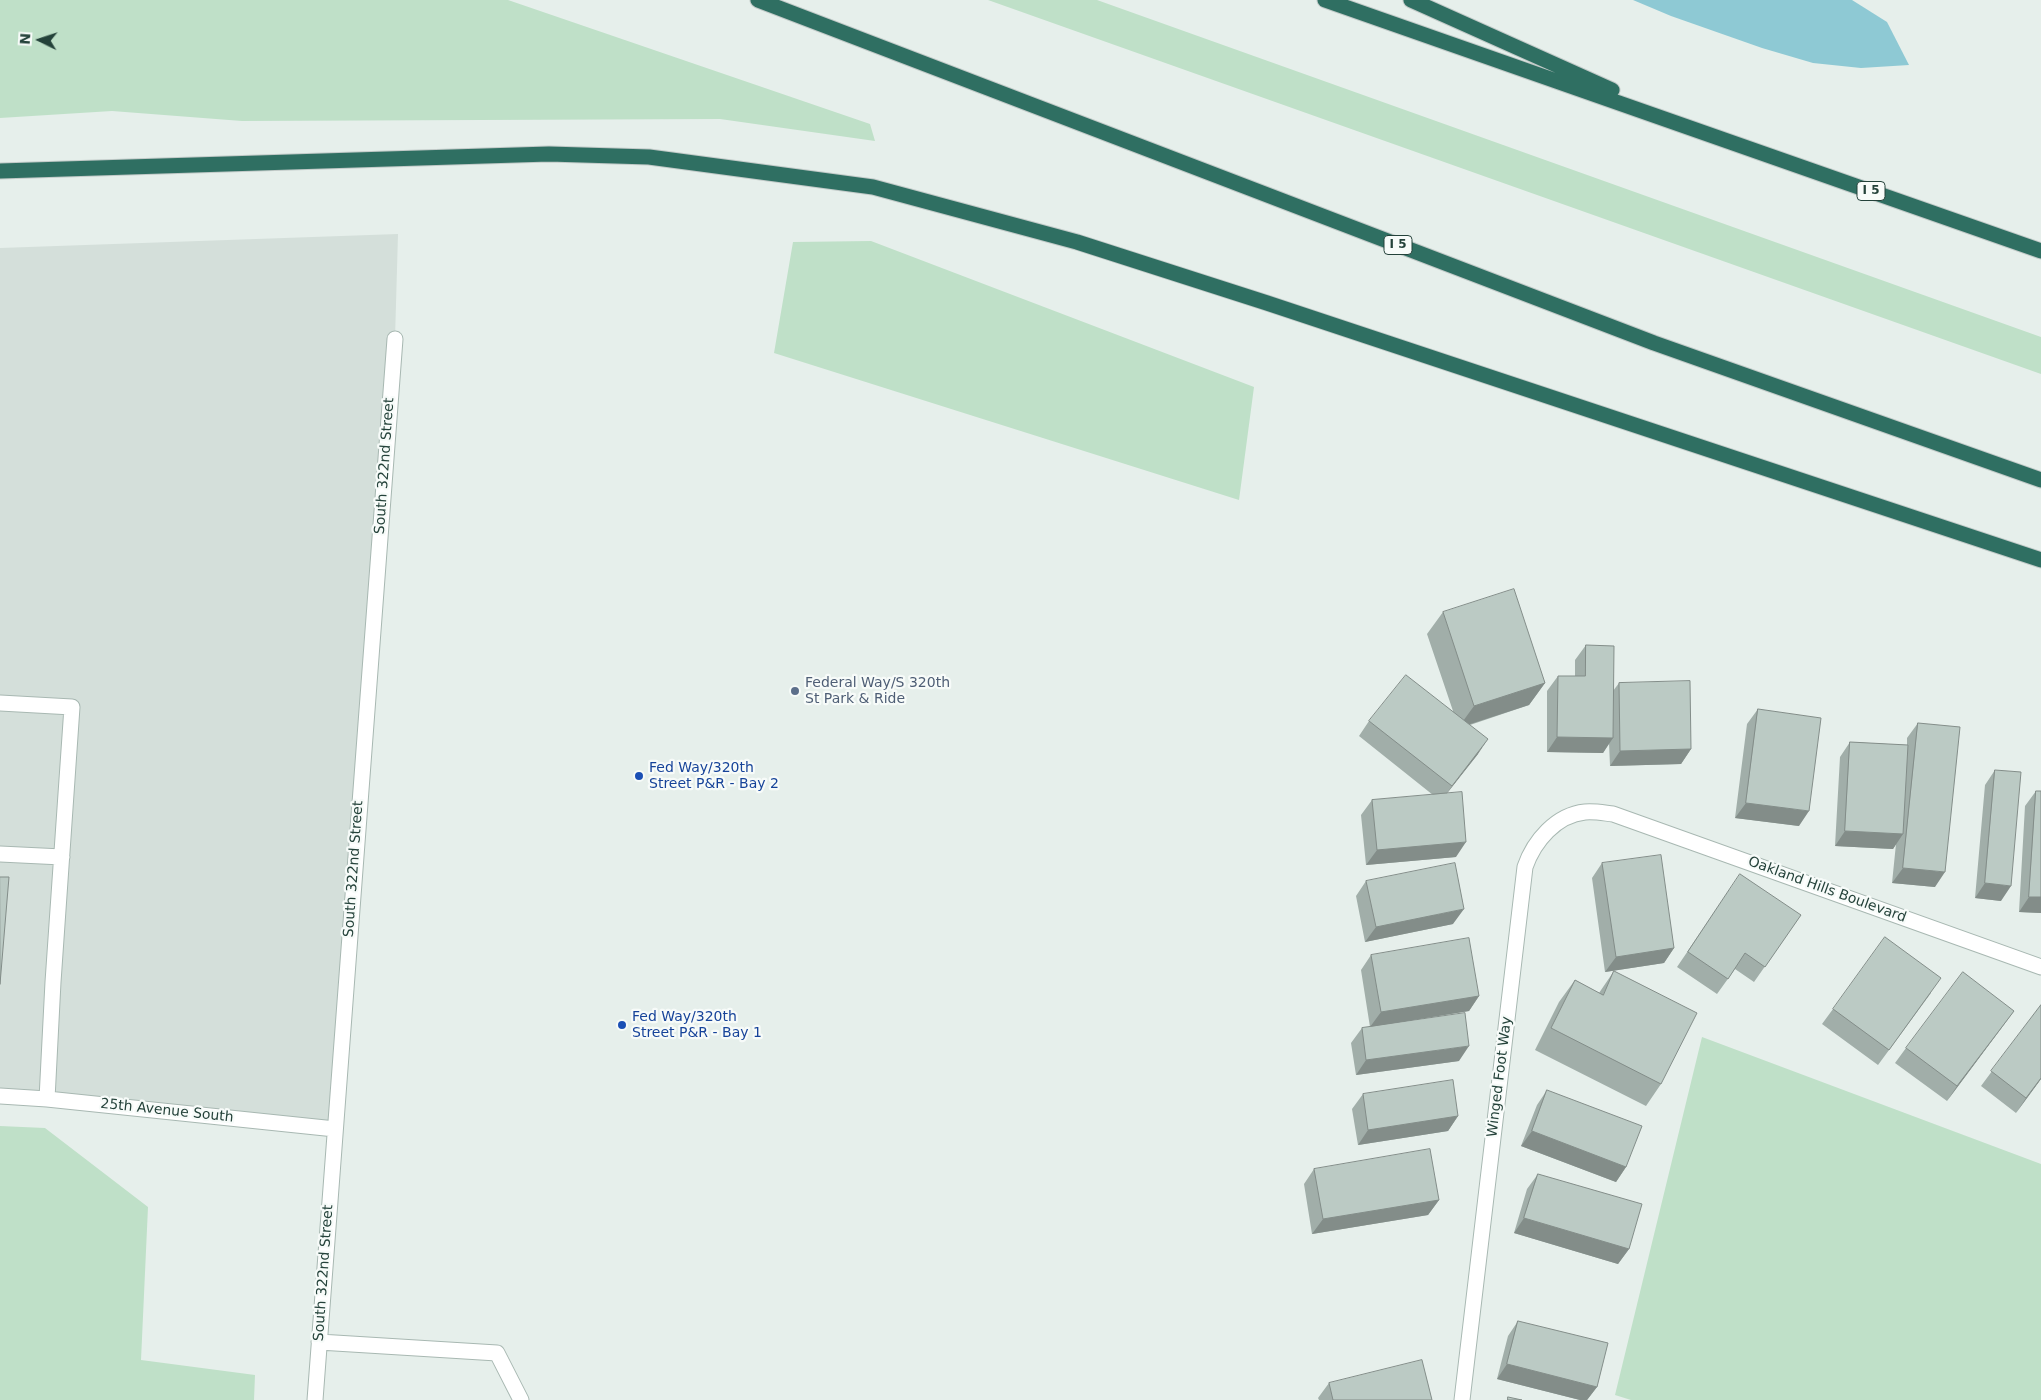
<!DOCTYPE html>
<html>
<head>
<meta charset="utf-8">
<style>
  body { margin:0 }
  #map { position:relative; width:2041px; height:1400px; overflow:hidden; background:#e6efeb; font-family:"DejaVu Sans",sans-serif }
  canvas { display:block }
  .north { position:absolute; left:15px; top:15px; width:50px; height:50px; -webkit-text-stroke:4px #f7fbf9; paint-order:stroke; rotate:274deg; font-size:14px; font-weight:700; line-height:20px; text-align:center; color:#24423a }
  .north::after { content:''; display:block; margin:auto; width:18px; height:22px; background:#24423a; clip-path:polygon(50% 0,100% 100%,50% 72%,0 100%) }
</style>
</head>
<body>
<div id="map">
<canvas width="2041" height="1400"></canvas>
<div class="north">N</div>
</div>
<script>
const ctx = document.querySelector('canvas').getContext('2d');
ctx.lineJoin = 'round';
function fill(path, color) {
  ctx.fillStyle = color;
  ctx.fill(path, 'evenodd');
}
function trace(path, color, width, dash) {
  ctx.strokeStyle = color;
  ctx.lineWidth = width;
  ctx.lineCap = dash ? 'butt' : 'round';
  ctx.setLineDash(dash || []);
  ctx.stroke(path);
}
function label(font, color, halo, rows, align = 'center') {
  ctx.font = font + ' "DejaVu Sans",sans-serif';
  ctx.lineWidth = 4.5;
  ctx.setLineDash([]);
  ctx.textBaseline = 'middle';
  ctx.strokeStyle = halo;
  ctx.fillStyle = color;
  for (const [text, x, y, turn = 0] of rows) {
    ctx.save();
    ctx.translate(x, y);
    ctx.rotate((+turn || 0) * Math.PI / 180);
    ctx.textAlign = isNaN(turn) ? turn : align;
    if (halo) ctx.strokeText(text, 0, 0);
    ctx.fillText(text, 0, 0);
    ctx.restore();
  }
}
fill(new Path2D(`
  M398,234l-3,105 -60,790 -335,-33v-848z`), '#d4dfda');
fill(new Path2D(`
  M0,0h508l362,124 5,17 -155,-22 -478,2 -130,-10 -112,7z
  M988,0h109l944,337v37z
  M871,241l383,146 -15,113 -465,-147 19,-111z
  M1702,1037l339,127v236h-410l-16,-5z
  M0,1126l45,2 103,79 -7,153 114,15 -1,25h-254z`), '#bfe0c8');
fill(new Path2D(`
  M1633,0h219l35,22 22,43 -48,3 -48,-5 -51,-15 -91,-32z`), '#8ec9d4');
const minor = new Path2D(`
  M0,703l72,4 -19,275 -6,117
  M0,854l62,3
  M0,1096l47,3 288,30
  M319,1342l178,11 24,47
  M315,1400l80,-1061
  M1462,1400l63,-533c9,-26 31,-52 60,-55 9,-1 19,1 28,2l428,153`);
const highway = new Path2D(`
  M758,0l896,343 387,137
  M1325,0l716,251
  M1411,0l201,90
  M0,171l549,-17 100,3 224,30 204,55 190,61 774,257`);
trace(minor, '#a8b8b2', 17);
trace(highway, '#c2cac8', 17);
trace(minor, '#fff', 15);
trace(highway, '#2f6f62', 15);
fill(new Path2D(`
  M1443,612l102,71 -16,22 -59,20 8,29 -31,39 9,64 -90,8 -5,-50 11,-15 61,-5 -74,-59 10,-15 84,-10 -26,-77z
  M1586,645l27,46 6,-8 72,66 -10,15 -71,2 -1,-23 -6,10 -56,-1v-61l11,-15h17v-16z
  M1758,709l41,117 -64,-8 12,-94z
  M1918,723l17,164 -43,-4 4,-39 -3,5 -58,-3 5,-89 10,-15 57,3v-7z
  M1995,770l6,131 -26,-3 10,-113z
  M2036,791l5,122 -22,-1 6,-106z
  M1602,863l72,85 -10,15 -59,9 -13,-94z
  M1366,881l87,43 -88,18 -9,-46z
  M1730,889l71,26 -47,67 -19,-13 -18,25 -40,-27z
  M1371,955l108,41 -10,15 -91,15 81,35 -103,14 -5,-32 11,-15 8,-1 -9,-57z
  M1614,971l47,113 -15,22 -111,-56 24,-48 16,-22 24,13z
  M1931,993l-53,72 -56,-41 11,-15z
  M2041,1005v74l-25,34 -35,-27z
  M2014,1011l-67,90 -52,-38 11,-15z
  M1547,1090l79,77 -10,15 -95,-36 16,-41z
  M1363,1094l95,22 -10,15 -90,14 -6,-36z
  M1314,1169l125,31 -11,15 -116,19 -8,-50z
  M1538,1174l91,75 -11,15 -104,-31 13,-44z
  M1518,1321l79,66 -10,13h-7l-83,-21 11,-43z
  M1329,1383l103,17h-113l-1,-2z`), '#a1aea9');
fill(new Path2D(`
  M1545,683l-16,22 -71,23 16,-22z
  M1557,737l56,1 -10,15 -56,-1z
  M1488,739l-10,15 -37,47 11,-15z
  M1691,749l-10,15 -71,2 10,-15z
  M1746,803l63,8 -10,15 -64,-8z
  M1845,831l58,3 -10,15 -58,-3z
  M1466,842l-10,15 -90,8 11,-15z
  M1903,868l42,4 -10,15 -43,-4z
  M1985,883l26,3 -10,15 -26,-3z
  M2029,897h12v16l-22,-1z
  M1464,909l-11,15 -88,18 11,-15z
  M1674,948l-10,15 -59,9 11,-15z
  M1479,996l-10,15 -99,16 11,-15z
  M2014,1011l-11,15 -56,75 10,-15z
  M1469,1046l-10,15 -103,14 10,-15z
  M2041,1078v1l-25,34 10,-15z
  M1458,1116l-10,15 -90,14 10,-15z
  M1532,1131l94,36 -10,15 -95,-36z
  M1439,1200l-11,15 -116,19 11,-15z
  M1524,1218l105,31 -11,15 -104,-31z
  M1507,1364l90,23 -10,13h-7l-83,-21z`), '#838d89');
const building = new Path2D(`
  M1514,589l31,94 -71,23 -31,-94z
  M1586,645l28,1 -1,92 -56,-1 1,-61h27z
  M1406,675l82,64 -36,47 -83,-65z
  M1690,681l1,68 -71,2 -1,-68z
  M1758,709l63,9 -12,93 -63,-8z
  M1918,723l42,4 -15,145 -42,-4z
  M1850,742l58,3 -5,89 -58,-3z
  M1995,770l26,2 -10,114 -26,-3z
  M2036,791h5v106h-12z
  M1462,792l4,50 -89,8 -5,-50z
  M1661,855l13,93 -58,9 -14,-94z
  M1455,863l9,46 -88,18 -10,-46z
  M1740,874l61,41 -36,52 -20,-14 -17,26 -40,-27z
  M0,877h9l-9,107z
  M1885,937l56,41 -52,72 -56,-41z
  M1469,938l10,58 -98,16 -10,-57z
  M1614,971l83,42 -36,71 -110,-56 24,-48 28,15z
  M1963,972l51,39 -57,75 -51,-38z
  M2041,1005v73l-15,20 -35,-27z
  M1465,1013l4,33 -103,14 -4,-32z
  M1453,1080l5,36 -90,14 -5,-36z
  M1547,1090l95,36 -16,41 -94,-36z
  M1430,1149l9,51 -116,19 -9,-50z
  M1538,1174l104,30 -13,45 -105,-31z
  M1518,1321l90,22 -11,44 -90,-23z
  M1422,1360l10,40h-99l-4,-17z
  M1508,1397l14,3h-14z`);
fill(building, '#bbcac4');
trace(building, '#838d89', 1);
for (const [x, y, r, color] of [
  [795,691,5,"#5c6f8a"],
  [639,776,5,"#1a4fb4"],
  [622,1025,5,"#1a4fb4"]
]) {
  const dot = new Path2D();
  dot.arc(x, y, r, 0, 2 * Math.PI);
  ctx.fillStyle = color;
  ctx.fill(dot);
  trace(dot, '#f7fbf9', 2);
}
for (const [x, y, w] of [
  [1871,191,28],
  [1398,245,28]
]) {
  const box = new Path2D();
  box.roundRect(x - w / 2, y - 9.5, w, 19, 4);
  ctx.fillStyle = '#f7fbf9';
  ctx.fill(box);
  trace(box, '#24423a', 1);
}
label('bold 12px', '#24423a', null, [
  ["I 5",1871,191],
  ["I 5",1398,245]
]);
label('14px', '#24423a', '#f7fbf9', [
  ["South 322nd Street",385,466,-86],
  ["South 322nd Street",354,869,-86],
  ["Oakland Hills Boulevard",1827,890,20],
  ["Winged Foot Way",1500,1077,-83],
  ["25th Avenue South",167,1111,6],
  ["South 322nd Street",324,1273,-86]
]);
label('14px', '#4e5e75', '#f7fbf9', [
  ["Federal Way/S 320th",805,683],
  ["St Park & Ride",805,699]
], 'left');
label('14px', '#164399', '#f7fbf9', [
  ["Fed Way/320th",649,768],
  ["Street P&R - Bay 2",649,784],
  ["Fed Way/320th",632,1017],
  ["Street P&R - Bay 1",632,1033]
], 'left');
</script>
</body>
</html>
